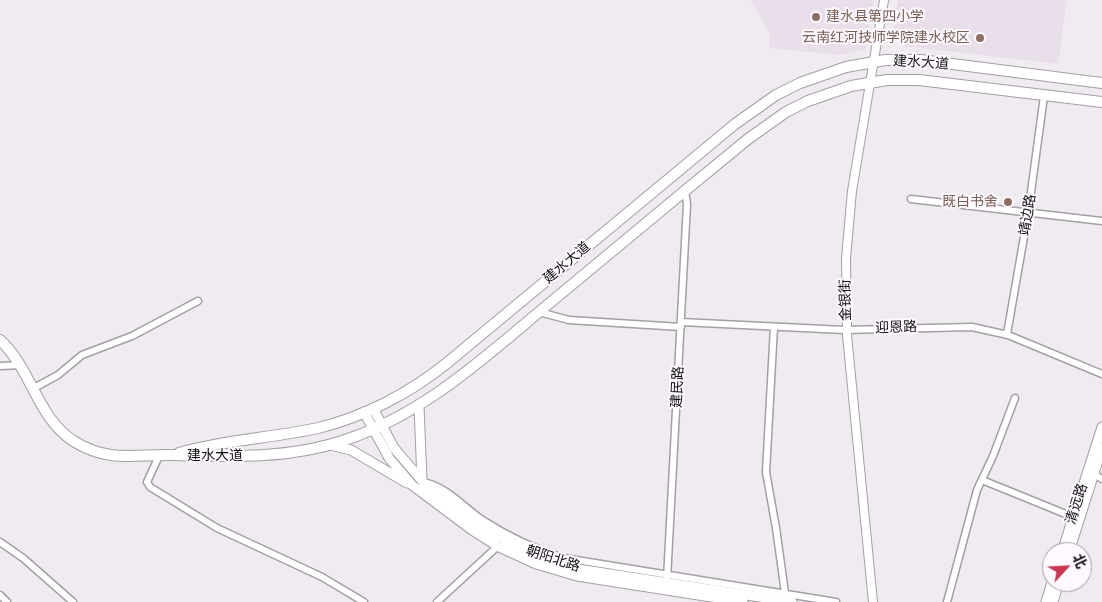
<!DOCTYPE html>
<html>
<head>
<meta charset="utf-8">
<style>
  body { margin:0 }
  #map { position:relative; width:1102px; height:602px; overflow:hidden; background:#f0ebf0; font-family:Helvetica,"Noto Sans SC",sans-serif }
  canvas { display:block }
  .north { position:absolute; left:1042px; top:542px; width:50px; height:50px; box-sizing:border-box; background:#fdf9fe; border:1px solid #9f9c9f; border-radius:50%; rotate:65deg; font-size:14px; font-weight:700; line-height:20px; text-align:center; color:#111011 }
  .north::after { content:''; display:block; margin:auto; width:18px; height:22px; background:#c73754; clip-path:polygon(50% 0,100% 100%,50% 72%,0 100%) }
</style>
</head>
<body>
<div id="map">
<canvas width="1102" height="602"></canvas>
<div class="north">北</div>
</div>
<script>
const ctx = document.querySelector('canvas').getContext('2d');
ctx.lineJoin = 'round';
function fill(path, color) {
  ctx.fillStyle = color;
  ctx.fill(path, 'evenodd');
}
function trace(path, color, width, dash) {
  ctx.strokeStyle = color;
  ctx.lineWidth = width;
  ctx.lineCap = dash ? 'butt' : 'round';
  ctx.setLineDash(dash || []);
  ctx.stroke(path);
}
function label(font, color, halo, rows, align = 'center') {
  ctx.font = font + ' Helvetica,"Noto Sans SC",sans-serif';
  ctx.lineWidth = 4;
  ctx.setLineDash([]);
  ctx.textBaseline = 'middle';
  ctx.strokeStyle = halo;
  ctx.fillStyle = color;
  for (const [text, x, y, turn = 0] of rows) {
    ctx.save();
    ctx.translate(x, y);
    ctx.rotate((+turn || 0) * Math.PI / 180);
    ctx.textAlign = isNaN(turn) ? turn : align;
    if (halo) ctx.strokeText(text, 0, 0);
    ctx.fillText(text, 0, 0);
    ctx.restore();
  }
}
fill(new Path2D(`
  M751,0h123l-9,50 -25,5 -71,-7 1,-13z
  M898,0h169l-9,64 -154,-18 -11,-16z`), '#e9dfea');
const minor = new Path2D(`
  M911,199l191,22
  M539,312l30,8 112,7
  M681,322l163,8 128,-3 36,8 94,39
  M774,327l-8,145 10,56 9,65
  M1007,334l21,-120 16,-118
  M0,366l21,-1
  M34,388l24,-13 24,-20 50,-19 66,-35
  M159,456l-12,26 3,5 67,41 105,49 42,25
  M1094,474l8,5
  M982,480l91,37
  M427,483c20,5 37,24 54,36 26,17 53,30 83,39l272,44
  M0,542l23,16 50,44
  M667,579l20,-375 -2,-13
  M0,595l7,7
  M437,602l61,-56
  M947,602l30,-112 16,-34 22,-58`);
const tertiary = new Path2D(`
  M873,602l-26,-267 -1,-77 6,-67 32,-191`);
const secondary = new Path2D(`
  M419,406l3,75
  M373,408l21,40 30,35 53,41 48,27 53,18 214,33
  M364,412l25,46 23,27 60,45 27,17 37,17 41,12 166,26
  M330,445l21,5 56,33
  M1062,552l40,-125
  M1069,552l33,-104
  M1046,602l6,-20
  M1053,602l6,-20`);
const primary = new Path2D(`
  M0,340c32,29 37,79 75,102 35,21 60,12 97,13 59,2 120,4 176,-16 79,-27 139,-84 203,-137 65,-54 131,-109 197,-163l38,-27 22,-11 43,-15 36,-6h32l183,22
  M179,453c45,-13 93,-15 139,-25 46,-11 92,-35 129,-65l288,-239 41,-29 24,-12 46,-16 39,-7h36l181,23`);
trace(minor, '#a39fa4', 9);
trace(tertiary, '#a39fa4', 10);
trace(secondary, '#a39fa4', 11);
trace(primary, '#a39fa4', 12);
trace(minor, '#fff', 6);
trace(tertiary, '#fff', 8);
trace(secondary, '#fff', 9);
trace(primary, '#fff', 10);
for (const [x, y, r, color] of [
  [816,17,5,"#8d6e63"],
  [980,38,5,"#8d6e63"],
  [1008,202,5,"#8d6e63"]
]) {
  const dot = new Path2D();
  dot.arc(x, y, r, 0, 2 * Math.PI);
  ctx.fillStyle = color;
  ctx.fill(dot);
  trace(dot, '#fdf9fe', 2);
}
label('14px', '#785e54', '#fdf9fe', [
  ["建水县第四小学",826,17,"left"],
  ["云南红河技师学院建水校区",970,38],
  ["既白书舍",998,202]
], 'right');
label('14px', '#111011', '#fdf9fe', [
  ["建水大道",921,63,4],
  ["靖边路",1028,215,-81],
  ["建水大道",567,263,-40],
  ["金银街",846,300,-91],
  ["迎恩路",896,328,-2],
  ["建民路",678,387,-87],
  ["建水大道",215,456],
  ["清远路",1077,504,-72],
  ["朝阳北路",553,559,18]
]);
</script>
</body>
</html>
